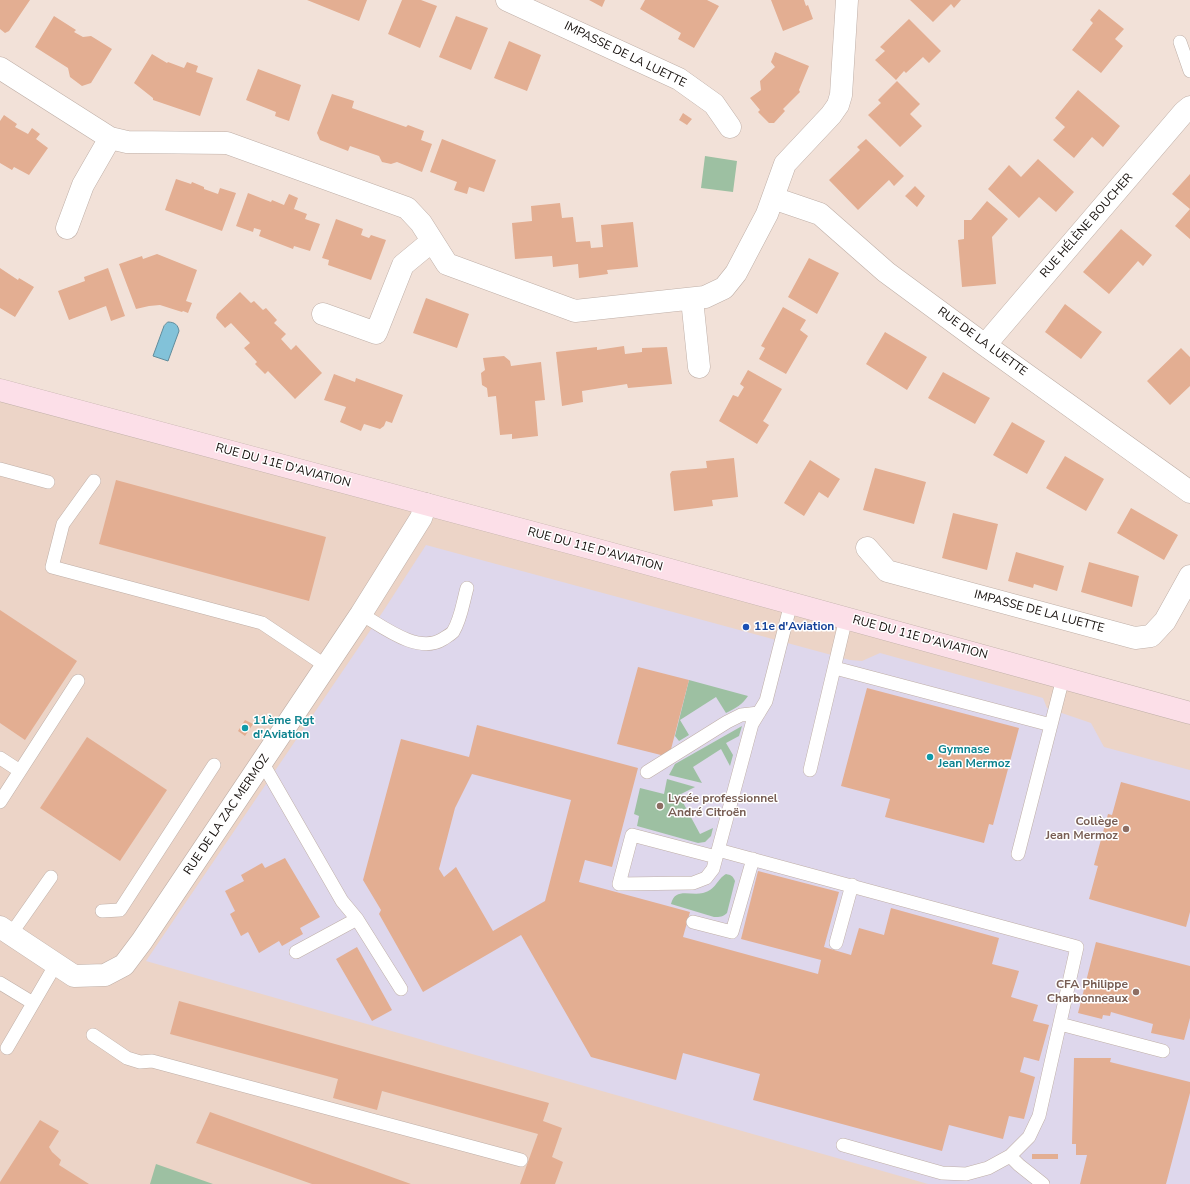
<!DOCTYPE html>
<html>
<head>
<meta charset="utf-8">
<style>
  body { margin:0 }
  canvas { display:block; background:#f2e1d8 }
</style>
</head>
<body>
<canvas width="1190" height="1184"></canvas>
<script>
const ctx = document.querySelector('canvas').getContext('2d');
ctx.lineJoin = 'round';
function fill(path, color) {
  ctx.fillStyle = color;
  ctx.fill(path, 'evenodd');
}
function trace(path, color, width, dash) {
  ctx.strokeStyle = color;
  ctx.lineWidth = width;
  ctx.lineCap = dash ? 'butt' : 'round';
  ctx.setLineDash(dash || []);
  ctx.stroke(path);
}
function label(font, color, halo, rows, align = 'center') {
  ctx.font = font + ' "Nunito Sans",sans-serif';
  ctx.lineWidth = 3;
  ctx.setLineDash([]);
  ctx.textBaseline = 'middle';
  ctx.strokeStyle = halo;
  ctx.fillStyle = color;
  for (const [text, x, y, turn = 0] of rows) {
    ctx.save();
    ctx.translate(x, y);
    ctx.rotate((+turn || 0) * Math.PI / 180);
    ctx.textAlign = isNaN(turn) ? turn : align;
    if (halo) ctx.strokeText(text, 0, 0);
    ctx.fillText(text, 0, 0);
    ctx.restore();
  }
}
fill(new Path2D(`
  M0,390l1190,323v471h-1190z`), '#ecd4c7');
fill(new Path2D(`
  M426,545l424,115 12,1 18,-8 163,45 4,10 44,15 13,24 86,23v414h-262l-782,-223 236,-348z`), '#ded7ec');
fill(new Path2D(`
  M705,156l32,5 -4,31 -32,-4z
  M689,680l59,16c-6,9 -12,12 -22,17l-10,-16 -36,23 9,15 -10,6 -4,-5z
  M742,726l-3,10 -13,7 7,12 -3,11 -9,-17 -28,18 9,16 -33,-8 6,-11z
  M667,779l28,8 -16,8 21,39 13,-6 -2,8 -6,6 -7,1 -61,-17 2,-10 -5,-2 6,-26 24,6z
  M726,874c5,1 7,2 9,7l-8,32c-4,4 -7,4 -13,4l-43,-13c4,-17 19,-8 32,-11 13,-3 14,-14 23,-19z
  M156,1164l57,20h-63z`), '#9dc0a2');
const water = new Path2D(`
  M168,322c7,0 10,3 11,9l-11,30 -15,-5 11,-30z`);
fill(water, '#82c2d9');
trace(water, '#618c9b', 1);
fill(new Path2D(`
  M0,0h30l-21,31 -4,2 -5,-4z
  M307,0h60l-8,21z
  M402,0h19l16,6 -17,42 -32,-14z
  M589,0h16l-3,7z
  M645,0h62l12,6 -25,42 -16,-9 3,-6 -41,-24z
  M771,0h33l2,6 2,-1 5,14 -30,12z
  M910,0h51l-7,8 -3,-4 -18,18z
  M1099,9l25,20 -9,10 8,7 -22,27 -29,-23 21,-27 -3,-3z
  M54,16l22,14 -2,2 9,5 8,-1 21,13 -21,34 -9,3 -12,-9 -2,-9 -33,-21z
  M456,16l32,12 -17,42 -32,-13z
  M909,19l32,32 -12,12 -6,-6 -17,16 -2,-2 -8,9 -21,-20 10,-9 -5,-4z
  M509,41l32,14 -14,36 -33,-13z
  M775,52l34,14 -10,24 1,2 -17,17 2,2 -11,12h-5l-11,-11 2,-2 -10,-12 11,-8 -1,-9 15,-14 -4,-5z
  M152,54l15,9 1,-1 16,6 3,-6 11,4 -2,6 17,6 -13,38 -47,-16v-2l-19,-15z
  M258,69l43,16 -12,36 -14,-5 1,-4 -30,-12z
  M897,81l23,23 -10,10 12,12 -22,21 -32,-32 13,-12 -3,-3z
  M1078,90l42,36 -17,21 -11,-10 -18,21 -21,-18 12,-13 -10,-9z
  M332,94l22,7 -2,7 54,19 2,-2 16,6 -3,9 11,4 -10,28 -25,-10 -6,2 -9,-2 -3,-6 -29,-10 -2,5 -28,-11 -3,-7z
  M683,113l9,6 -5,6 -8,-5z
  M4,115l13,9 -2,3 13,7 4,-6 8,6 -4,5 12,9 -19,27 -15,-8 -2,3 -12,-7v-42z
  M442,139l54,21 -12,32 -15,-5 -2,7 -13,-4 3,-8 -27,-10z
  M866,139l38,37 -10,10 -5,-6 -31,30 -29,-30 31,-30 -3,-3z
  M1038,159l36,33 -18,20 -17,-15 -20,21 -31,-29 21,-24 12,12z
  M1190,174v35l-18,-15z
  M176,179l15,5 1,-2 12,5v2l14,5 2,-6 16,5 -14,38 -57,-21z
  M915,186l10,10 -8,11 -12,-11z
  M248,193l23,9 1,-2 12,5 5,-11 9,4 -4,11 13,5 -2,5 15,5 -10,27 -16,-5 -1,3 -34,-13 2,-6 -7,-2 -1,4 -17,-6z
  M987,201l21,18 -16,18 4,47 -34,3 -4,-47 6,-1v-19h7z
  M560,203l2,15 11,-1 3,25 14,-1 1,7 12,-1 -2,-22 32,-3 5,45 -31,3 1,4 -29,4 -1,-14 -25,3 -1,-11 -37,3 -3,-36 20,-2 -1,-15z
  M1190,209v30l-15,-13z
  M336,219l27,10 -2,6 8,3 2,-3 15,5 -15,40 -43,-15 1,-5 -7,-2z
  M1121,229l31,26 -9,11 -5,-5 -29,33 -26,-22z
  M157,254l40,16 -11,31 6,2 -4,10 -5,-2 -1,1 -22,-7 -11,1 -13,3 -17,-45 23,-8 1,3z
  M809,258l30,15 -22,41 -29,-17z
  M0,268l18,12 1,-2 15,9 -19,30 -15,-9z
  M108,268l17,48 -14,5 -5,-15 -37,14 -11,-29 27,-10 -1,-4z
  M240,292l11,11 3,-2 9,9 3,-2 11,12 -3,3 12,11 -5,5 10,11 5,-5 26,28 -27,26 -27,-28 -3,3 -10,-10 2,-2 -13,-14 6,-5 -19,-20 -6,5 -9,-10 1,-4z
  M426,298l43,16 -12,34 -44,-15z
  M1065,304l37,28 -21,27 -36,-27z
  M783,307l23,13 -6,10 8,6 -22,38 -27,-15 6,-11 -4,-2z
  M885,332l42,25 -20,33 -41,-26z
  M624,346l1,8 17,-2v-4l25,-1 5,37 -44,4 -1,-4 -45,7 1,11 -21,4 -6,-54 41,-5v3z
  M1181,348l9,9v29l-20,19 -23,-24z
  M504,356l6,5 1,5 30,-4 4,38 -10,1 3,35 -26,3v-5l-12,1 -4,-39 -8,1 -1,-9 -5,-3 -1,-12 4,-3 -2,-12z
  M748,370l34,19 -17,29 -2,3 6,4 -12,19 -38,-23 14,-26 5,2 6,-10 -4,-3z
  M943,372l47,26 -15,26 -47,-26z
  M334,374l21,8 1,-4 47,17 -11,28 -6,-2 -2,5 -4,3 -16,-5 -3,7 -21,-9 6,-15 -22,-7z
  M1012,422l33,19 -18,33 -34,-19z
  M1065,456l39,23 -18,32 -40,-23z
  M734,458l4,39 -26,3 1,6 -39,5 -4,-37 2,-3 35,-3 -1,-7z
  M810,460l30,19 -12,19 -9,-6 -15,24 -20,-13z
  M875,468l51,14 -12,42 -51,-14z
  M116,480l210,57 -17,64 -210,-57z
  M1131,508l47,27 -14,25 -47,-27z
  M953,513l45,11 -11,46 -45,-12z
  M1016,552l48,14 -7,25 -23,-7 -1,4 -25,-7z
  M1089,562l50,14 -7,31 -51,-15z
  M0,610l77,51 -52,79 -25,-17z
  M638,667l51,13 -20,77 -52,-13z
  M867,688l152,40 -26,97 -4,-1 -5,19 -99,-26 5,-18 -49,-13z
  M245,720l8,4 -8,12 -7,-5z
  M477,725l161,43 -26,99 -27,-7 -6,22 111,30 -7,25 135,37 3,-14 -80,-21 17,-68 81,21 -15,55 27,8 8,-27 25,7 7,-27 108,30 -7,26 27,7 -8,26 27,8 -5,16 16,4 -10,36 -15,-4 -4,15 15,5 -11,42 -15,-3 -6,23 -54,-14 -7,26 -189,-51 7,-26 -77,-21 -7,27 -85,-23 -70,-122 -98,57 -44,-78 2,-4 -18,-30 38,-141 68,18zM472,774l99,26 -26,101 -52,30 -37,-64 -12,10 -5,-8 16,-61z
  M87,737l80,53 -47,71 -80,-53z
  M1121,782l69,19v111l-4,15 -97,-28 9,-33 -4,-1 14,-51 4,1z
  M285,858l35,59 -20,11 3,6 -21,12 -3,-5 -20,12 -11,-21 -7,4 -11,-22 5,-3 -10,-20 19,-10 -3,-6 21,-12 3,5z
  M1096,942l94,24v52l-6,22 -33,-7 2,-9 -42,-12 -1,4 -7,-1 -1,4 -24,-6z
  M357,947l35,63 -20,11 -36,-62z
  M179,1001l370,102 -6,18 19,7 -10,29 11,5 -8,22h-35l18,-50 -156,-43 -5,19 -44,-12 5,-19 -168,-45z
  M1074,1058h37l-1,4 80,20v11l-24,91h-86l7,-29h-11v-11h-4z
  M210,1112l201,72h-99l-116,-41z
  M40,1120l19,11 -10,16 3,5 9,8 -2,5 30,19h-89v-2z
  M1032,1154h26v5h-26z`), '#e3ae92');
const lane = new Path2D(`
  M1180,42l10,29
  M0,469l48,13
  M94,481l-31,43 -11,43 210,56 64,43
  M361,614c21,12 57,41 82,25 3,-2 7,-4 10,-7 8,-13 10,-30 14,-44
  M835,668l216,57
  M0,758l20,13
  M262,762l80,139 15,18 44,70
  M810,770l36,-152
  M647,772l80,-50 14,-7 18,-2
  M0,802l78,-121
  M718,850l359,97 -38,169 -10,21 -19,19 -22,12 -22,6 -24,-1 -99,-28
  M1018,854l45,-176
  M716,857l-84,-22 -13,49 74,-1 13,-5 7,-9 39,-145 14,-23 25,-98
  M102,911l18,-1 94,-145
  M693,922l39,10 21,-73
  M11,934l40,-57
  M836,943l16,-58
  M296,952l61,-33
  M0,983l33,20
  M1060,1024l103,27
  M93,1035l34,23 13,4 12,-1 369,99
  M7,1048l49,-84
  M1010,1156l9,9 24,19`);
const street = new Path2D(`
  M507,0l172,79 35,25 16,23
  M0,68l110,70 17,4 100,1 180,65 14,15 26,41 128,47 130,-14 19,-9 12,-15 31,-59 18,-50 46,-49 7,-10 3,-10 6,-95
  M773,198l47,16 66,58 99,73 205,147
  M67,228l16,-43 27,-47
  M692,299l7,68
  M323,314l53,19 27,-68 29,-24
  M985,345l199,-233 6,-5
  M867,548l20,23 248,67 16,-2 14,-15 25,-45
  M0,927l74,49 31,-1 19,-10 18,-24 219,-327 60,-96 5,-14`);
const secondary = new Path2D(`
  M0,390l605,162 585,161`);
trace(lane, '#bfafa7', 14);
trace(street, '#bfafa7', 23);
trace(secondary, '#bfafa7', 23);
trace(lane, '#fff', 13);
trace(street, '#fff', 22);
trace(secondary, '#fcdfe8', 22);
for (const [x, y, r, color] of [
  [746,627,4,"#1a4fb4"],
  [245,728,4,"#0f9aa8"],
  [930,757,4,"#0f9aa8"],
  [660,806,4,"#8d6e63"],
  [1126,829,4,"#8d6e63"],
  [1136,992,4,"#8d6e63"]
]) {
  const dot = new Path2D();
  dot.arc(x, y, r, 0, 2 * Math.PI);
  ctx.fillStyle = color;
  ctx.fill(dot);
  trace(dot, '#fff', 1.5);
}
label('12px', '#130d0a', '#fff', [
  ["IMPASSE DE LA LUETTE",625,55,26],
  ["RUE HÉLÈNE BOUCHER",1087,226,-49],
  ["RUE DE LA LUETTE",982,342,36],
  ["RUE DU 11E D'AVIATION",283,466,15],
  ["RUE DU 11E D'AVIATION",595,550,15],
  ["IMPASSE DE LA LUETTE",1039,612,15],
  ["RUE DU 11E D'AVIATION",920,638,15],
  ["RUE DE LA ZAC MERMOZ",227,815,-56]
]);
label('bold 12px', '#164399', '#fff', [
  ["11e d'Aviation",754,627]
], 'left');
label('bold 12px', '#0d838f', '#fff', [
  ["11ème Rgt",253,721],
  ["d'Aviation",253,735],
  ["Gymnase",938,750],
  ["Jean Mermoz",938,764]
], 'left');
label('bold 12px', '#785e54', '#fff', [
  ["Lycée professionnel",668,799,"left"],
  ["André Citroën",668,813,"left"],
  ["Collège",1118,822],
  ["Jean Mermoz",1118,836],
  ["CFA Philippe",1128,985],
  ["Charbonneaux",1128,999]
], 'right');
</script>
</body>
</html>
